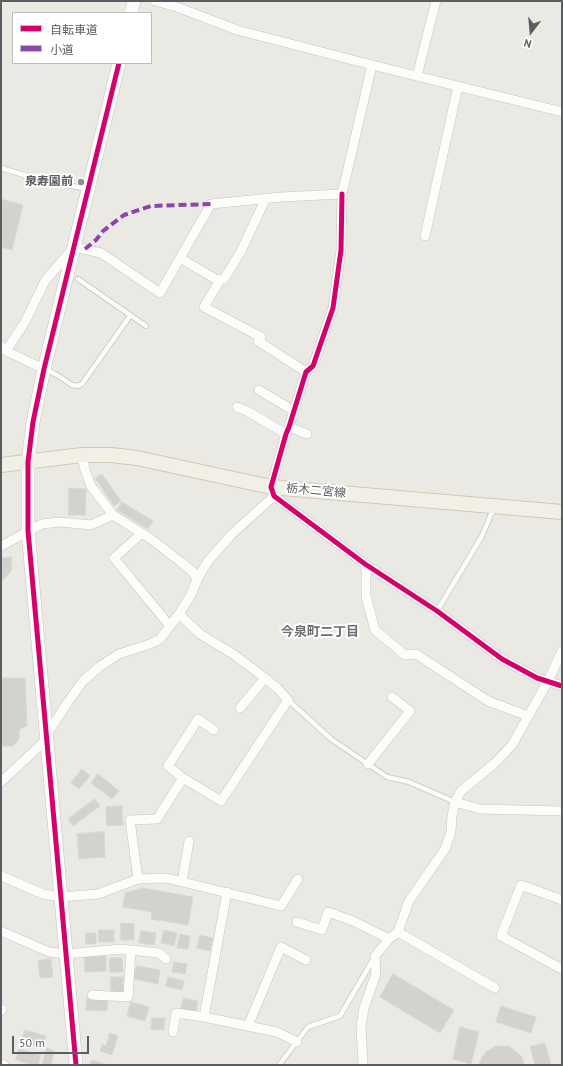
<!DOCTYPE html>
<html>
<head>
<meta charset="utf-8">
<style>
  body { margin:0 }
  #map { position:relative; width:563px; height:1066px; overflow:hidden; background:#eae9e4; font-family:"PT Sans","Noto Sans JP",sans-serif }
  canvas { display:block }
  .frame { position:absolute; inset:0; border:2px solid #5a5d62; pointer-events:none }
  .legend { position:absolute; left:12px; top:12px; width:140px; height:52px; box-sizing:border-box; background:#fff; border:1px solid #bdbec0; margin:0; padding:5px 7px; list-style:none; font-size:12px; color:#5a5d62 }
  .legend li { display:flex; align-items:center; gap:8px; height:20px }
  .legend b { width:20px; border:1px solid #bdbec0 }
  .north { position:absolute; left:511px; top:12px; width:40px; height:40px; -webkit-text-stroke:3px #fff; paint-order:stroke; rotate:196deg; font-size:11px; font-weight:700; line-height:16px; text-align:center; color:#5a5d62 }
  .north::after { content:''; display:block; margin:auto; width:14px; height:18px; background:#5a5d62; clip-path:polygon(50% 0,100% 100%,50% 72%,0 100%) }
  .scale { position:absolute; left:12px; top:1036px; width:77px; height:18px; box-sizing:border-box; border:2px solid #5a5d62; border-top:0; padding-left:5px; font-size:12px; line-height:14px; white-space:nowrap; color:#5a5d62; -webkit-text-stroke:3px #fff; paint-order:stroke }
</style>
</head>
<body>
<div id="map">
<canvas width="563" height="1066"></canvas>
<div class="frame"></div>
<ul class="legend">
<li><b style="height:5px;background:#d6006c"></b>自転車道</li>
<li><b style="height:5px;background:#8e44ad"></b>小道</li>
</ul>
<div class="north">N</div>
<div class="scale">50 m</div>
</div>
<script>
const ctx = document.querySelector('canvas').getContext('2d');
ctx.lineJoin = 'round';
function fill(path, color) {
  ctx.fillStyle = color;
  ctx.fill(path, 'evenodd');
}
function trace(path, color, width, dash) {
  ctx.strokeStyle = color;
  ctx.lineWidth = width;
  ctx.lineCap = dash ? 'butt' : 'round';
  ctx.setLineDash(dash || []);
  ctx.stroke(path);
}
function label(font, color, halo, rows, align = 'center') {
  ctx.font = font + ' "PT Sans","Noto Sans JP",sans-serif';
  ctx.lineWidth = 4;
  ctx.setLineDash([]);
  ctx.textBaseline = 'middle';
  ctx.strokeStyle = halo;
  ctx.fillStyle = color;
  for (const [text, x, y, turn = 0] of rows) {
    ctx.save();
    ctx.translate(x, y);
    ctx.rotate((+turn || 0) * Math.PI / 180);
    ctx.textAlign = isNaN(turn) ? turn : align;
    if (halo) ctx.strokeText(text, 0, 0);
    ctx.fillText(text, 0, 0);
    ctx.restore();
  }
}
const building = new Path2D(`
  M1,199l22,6 -11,45 -11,-3z
  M102,474l19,27 -7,5 -19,-28z
  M69,488l17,1 -1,26h-16z
  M122,502l31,19 -5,8 -31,-19z
  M12,557l-1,14 -10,11v-24z
  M1,678h24l2,48 -8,3v10l-6,7h-12z
  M82,769l8,7 -11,13 -8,-6z
  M98,774l21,17 -7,8 -21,-16z
  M95,799l5,7 -27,20 -5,-7z
  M122,806l1,19 -16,1 -1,-19z
  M104,832l1,25 -26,2 -2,-25z
  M143,888l50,9 -5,28 -37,-6 1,-7 -29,-5 2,-14z
  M121,923l13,1v16h-13z
  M99,930h15v12h-15z
  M164,930l13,3 -3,13 -13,-3z
  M141,931l15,2 -2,12 -15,-2z
  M86,933h10v11h-10z
  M180,934l10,2 -2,13 -11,-1z
  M200,935l13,3 -3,13 -13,-3z
  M106,956v15l-21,1 -1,-15z
  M110,958h12l1,14h-13z
  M51,959l2,18 -13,1 -2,-17z
  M174,962l13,2 -2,10 -13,-2z
  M137,966l23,4 -2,14 -24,-5z
  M393,974l61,36 -14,23 -60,-36z
  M111,977h12v16h-12z
  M168,977l16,4 -2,9 -16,-4z
  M87,998l21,2 -1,11 -21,-1z
  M184,998l14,3 -2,11 -15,-4z
  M131,1002l18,5 -4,14 -18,-5z
  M501,1006l35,11 -5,16 -35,-11z
  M152,1018h13l-1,12 -13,-1z
  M460,1027l19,5 -8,32 -18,-5z
  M25,1030l21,6 -4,12 -21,-6z
  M110,1033l8,3 -6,19 -12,-4 2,-7 4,2z
  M545,1043l6,22h-16l-5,-18z
  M496,1046h12l5,3 9,8 2,8h-45l3,-8 4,-5z
  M47,1048l8,3 -4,12 4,2h-13z
  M19,1049l22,6 -3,10h-5l-17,-5z
  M92,1060l15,5h-17z`);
fill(building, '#d3d2cf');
trace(building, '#d9d8d4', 1);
const lane = new Path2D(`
  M1,168l33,10 53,11
  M78,279l68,47
  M45,369l12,6 15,10 6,1 4,-2 48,-68
  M437,611l45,-75 12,-29
  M288,700l43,39 56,38 22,5 46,20
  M279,1065l29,-38 32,-11 34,-58`);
const street = new Path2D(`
  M155,1l22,6 60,23 135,35 190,47
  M417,76l19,-75
  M342,194l-1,56 -8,58 -20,58 -7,6 -17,55 -3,7 -15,53 3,9 91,68 72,47 65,48 35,19 25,8
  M425,236l33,-150
  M180,258l37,22 7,-1 16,-26 26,-55
  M220,280l-16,27 57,30 -3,4 48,31
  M1,346l5,5 38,18
  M6,351l19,-29 20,-41 29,-34 27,6 59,40 51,-89 70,-7 61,-3 30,-129
  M259,390l35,21
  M237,407l10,4 39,23
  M289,427l18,7
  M82,455l3,15 6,16 22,29 38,24 31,24 11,9 4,8
  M142,533l-28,25 56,68
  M1,546l41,-22 18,-2 31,3 22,-10
  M366,565v31l9,34 30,25 11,-1 72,47 40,15
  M240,708l25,-30
  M214,730l-16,-11 -30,47 15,12 38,23 67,-101 -11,-12 -12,-10 -32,-24 -33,-20 -21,-20 12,-19 6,-15 11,-19 24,-27 42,-38
  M47,734l21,-32 15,-21 16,-14 20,-13 31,-10 10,-5 19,-25
  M368,764l42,-53 -18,-14
  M1,782l46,-43
  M455,802l25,7 82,2
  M1,876l42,18 17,3 38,-3 40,-15 -8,-59 27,-1 26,-41
  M138,879l28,-1 115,28 17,-27
  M182,882l7,-41
  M562,900l-41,-15 -20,51 61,33
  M297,922l25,8 6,-18 25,9 36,18
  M1,931l48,21 17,2 55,-5 38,4 7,6
  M398,932l97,56
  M92,995l36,2 3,-47
  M1,1011l1,-2
  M204,1017l73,15 20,10
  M248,1026l33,-79 25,13
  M173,1032l3,-19 28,4 23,-125
  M1,1064l3,1
  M363,1065l-2,-38 3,-19 12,-34 -1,-18 14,-17 9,-7 11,-31 36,-52 6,-17 1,-16 3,-14 6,-11 33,-27 18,-19 36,-64 14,-30`);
const secondary = new Path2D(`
  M131,13l3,-12
  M76,1065l-48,-534v-69l5,-40 11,-53 75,-306`);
const primary = new Path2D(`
  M1,465l81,-10h29l26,3 134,29 291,25`);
trace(lane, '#c6c5c5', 6);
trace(street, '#c6c5c5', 10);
trace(secondary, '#c5c5c5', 14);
trace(primary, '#d0cab4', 16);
trace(lane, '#fcfcfb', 4.5);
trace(street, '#fcfcfb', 9);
trace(secondary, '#fcfcfb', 13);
trace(primary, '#f1f0e7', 14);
trace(new Path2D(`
  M85,249l11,-9 7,-9 21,-16 27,-9 60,-2`), '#8e44ad', 4, [8, 4]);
trace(new Path2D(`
  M342,194l-1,56 -8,58 -20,58 -7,6 -17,55 -3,7 -15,53 3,9 91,68 72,47 65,48 35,19 25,8
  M76,1065l-48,-534v-69l5,-40 11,-53 75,-306`), '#d6006c', 5);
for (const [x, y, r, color] of [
  [81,182,4,"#8c8e90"]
]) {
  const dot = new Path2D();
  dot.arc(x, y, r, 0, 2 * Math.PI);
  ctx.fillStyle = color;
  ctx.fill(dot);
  trace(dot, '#fff', 1.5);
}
label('bold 12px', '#5a5d62', '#fff', [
  ["泉寿園前",73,182]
], 'right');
label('12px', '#5a5d62', '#fff', [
  ["栃木二宮線",316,491,5]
]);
label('bold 13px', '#6b6f73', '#fff', [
  ["今泉町二丁目",320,632]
]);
</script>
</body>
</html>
